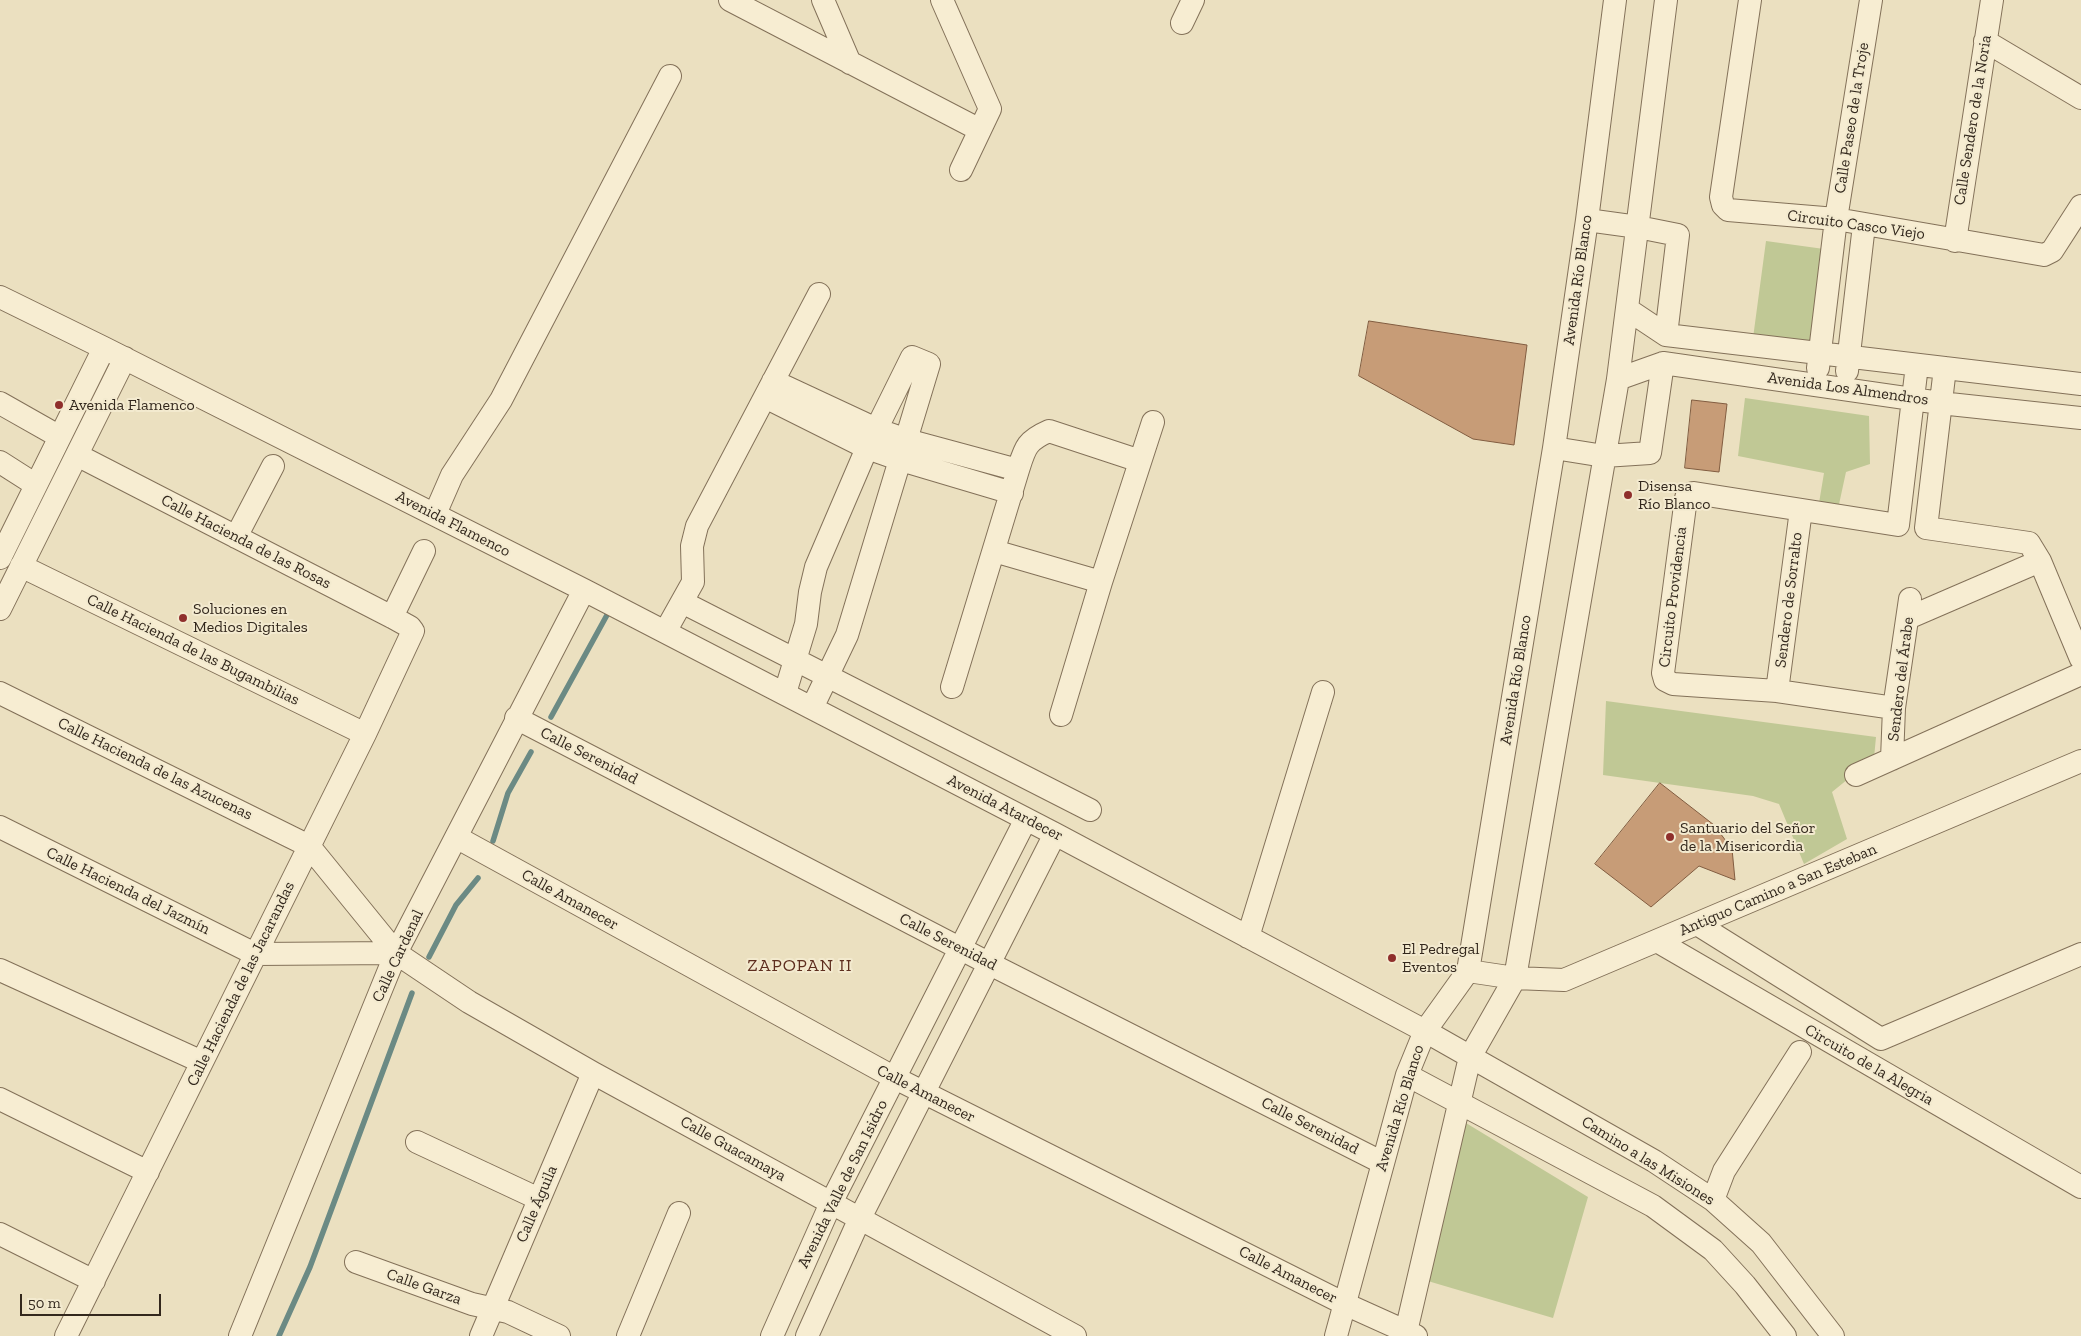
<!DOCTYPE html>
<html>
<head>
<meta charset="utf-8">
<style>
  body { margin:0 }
  #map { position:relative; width:2081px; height:1336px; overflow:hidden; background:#ebe0c0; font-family:"Zilla Slab",serif }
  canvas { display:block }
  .scale { position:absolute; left:20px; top:1294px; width:141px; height:22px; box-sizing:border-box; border:2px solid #33281d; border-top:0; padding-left:6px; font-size:15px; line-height:18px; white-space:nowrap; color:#33281d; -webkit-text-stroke:4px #f3eacf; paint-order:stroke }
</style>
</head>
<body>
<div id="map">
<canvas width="2081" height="1336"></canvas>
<div class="scale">50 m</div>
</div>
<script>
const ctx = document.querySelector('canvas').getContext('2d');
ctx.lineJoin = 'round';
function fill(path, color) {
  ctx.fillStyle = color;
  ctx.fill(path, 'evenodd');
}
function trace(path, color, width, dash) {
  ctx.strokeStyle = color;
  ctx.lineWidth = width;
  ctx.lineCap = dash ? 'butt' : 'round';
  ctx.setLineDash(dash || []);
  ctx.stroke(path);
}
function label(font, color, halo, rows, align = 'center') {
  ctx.font = font + ' "Zilla Slab",serif';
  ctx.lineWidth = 4;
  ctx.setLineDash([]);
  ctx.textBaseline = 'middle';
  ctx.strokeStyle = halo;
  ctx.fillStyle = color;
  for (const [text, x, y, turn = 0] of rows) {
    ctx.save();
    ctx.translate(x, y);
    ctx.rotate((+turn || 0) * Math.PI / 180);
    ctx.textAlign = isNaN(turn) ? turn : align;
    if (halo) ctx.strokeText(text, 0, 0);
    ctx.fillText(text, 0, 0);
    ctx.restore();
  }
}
fill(new Path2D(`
  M1766,241l58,8 -7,99 -64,-10z
  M1745,398l124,18 1,48 -24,8 -8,37 -19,-6 5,-30 -86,-17z
  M1606,701l270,36 -2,21 -42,34 15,47 -43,25 -25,-60 -26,-8 -150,-21z
  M1461,1120l127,77 -35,121 -132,-39z`), '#c0c895');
trace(new Path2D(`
  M551,717l56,-102
  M493,841l15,-48 23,-41
  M429,957l27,-52 22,-27
  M279,1336l31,-69 102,-274`), '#6b8a84', 5.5);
const building = new Path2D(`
  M1369,321l158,24 -13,100 -41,-6 -114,-63z
  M1692,400l35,4 -8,68 -34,-4z
  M1660,783l54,42 18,24 3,31 -36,-14 -48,41 -56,-43z`);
fill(building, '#c79c77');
trace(building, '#815c40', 1);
const minor = new Path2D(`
  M730,0l250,130
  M823,0l27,63
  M942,0l48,109 -29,61
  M1750,0l-29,197 2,8 5,5 108,9 208,36 8,-4 29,-45
  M1182,23l11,-23
  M1985,41l96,57
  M1587,220l51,7 40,8 -12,100
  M1955,241l37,-241
  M0,297l104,51 480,242 471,244 370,197 229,130 59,39 48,43 72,93
  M1627,309l39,26 415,49
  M1818,368l18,-149 35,-219
  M1945,368l-19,160 103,15 11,18 41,98
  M1847,371l17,-146
  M1618,379l45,-16 277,40 141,15
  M773,381l103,48 31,11 111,30
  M765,397l102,51 34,12 111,33
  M0,403l60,34
  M1554,448l50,8 46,-3 13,-90
  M0,462l36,23
  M435,514l17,-39 49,-75 169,-324
  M236,537l37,-71
  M994,551l107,31
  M0,558l104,-210
  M21,566l344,168
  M682,602l408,208
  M0,609l125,-251
  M392,617l32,-66
  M1908,618l132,-57
  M665,632l28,-50 -1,-36 5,-20 122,-232
  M952,687l66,-217c7,-22 8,-29 31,-39l91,30
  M1777,691l24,-181
  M0,693l309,153 87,107 73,49 124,71 482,263
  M785,693l21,-69 4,-32 6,-25 51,-119 45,-91 17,7 -82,271 -35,73
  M1894,708l-117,-17 -104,-7 -8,-4 -2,-7 23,-175 4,-4 4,-1 204,32 19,-160
  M1061,715l40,-133 52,-160
  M516,718l474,246 393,199
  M1892,759l2,-51 16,-109
  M1856,775l225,-101
  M0,827l255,127 141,-1
  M456,837l439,241 450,226 71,32
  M1697,924l184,115 200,-85
  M1248,937l75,-245
  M1657,941l424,246
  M0,970l202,92
  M1468,971l47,7 49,2 517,-219
  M1407,1075l246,131 60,44 32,35 40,51
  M0,1099l148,73
  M417,1142l122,57
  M1713,1200l11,-29 76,-119
  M0,1234l94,47
  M356,1262l116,42 36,8 51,24
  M66,1336l299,-602 48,-103 -3,-4 -18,-10 -315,-162
  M240,1336l156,-383 188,-363
  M481,1336l112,-263
  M628,1336l51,-123
  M772,1336l59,-133 195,-384
  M807,1336l53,-118 195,-384
  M1336,1336l71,-261 18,-44 43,-60 86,-523 33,-228 28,-220
  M1405,1336l65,-279 45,-79 103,-599 48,-379`);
trace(minor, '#837159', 24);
trace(minor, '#f7edd2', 22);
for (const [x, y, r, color] of [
  [59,405,5,"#8f2f2c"],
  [1628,495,5,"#8f2f2c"],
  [183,618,5,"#8f2f2c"],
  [1670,837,5,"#8f2f2c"],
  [1392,958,5,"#8f2f2c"]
]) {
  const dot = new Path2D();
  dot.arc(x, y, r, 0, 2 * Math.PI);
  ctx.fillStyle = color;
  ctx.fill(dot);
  trace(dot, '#f3eacf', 2);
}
label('16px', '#33281d', '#f3eacf', [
  ["Calle Paseo de la Troje",1852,118,-81],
  ["Calle Sendero de la Noria",1973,120,-81],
  ["Circuito Casco Viejo",1856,225,8],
  ["Avenida Río Blanco",1578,280,-82],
  ["Avenida Los Almendros",1848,389,8],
  ["Avenida Flamenco",453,524,27],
  ["Calle Hacienda de las Rosas",246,542,27],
  ["Circuito Providencia",1673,597,-83],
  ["Sendero de Sorralto",1789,600,-83],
  ["Calle Hacienda de las Bugambilias",193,650,26],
  ["Sendero del Árabe",1901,679,-83],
  ["Avenida Río Blanco",1516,680,-81],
  ["Calle Serenidad",589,756,27],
  ["Calle Hacienda de las Azucenas",155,769,26],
  ["Avenida Atardecer",1005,808,27],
  ["Antiguo Camino a San Esteban",1778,890,-23],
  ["Calle Hacienda del Jazmín",128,891,26],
  ["Calle Amanecer",570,900,29],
  ["Calle Serenidad",948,942,27],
  ["Calle Cardenal",398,956,-65],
  ["Calle Hacienda de las Jacarandas",241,984,-64],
  ["Circuito de la Alegria",1869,1065,30],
  ["Calle Amanecer",926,1094,27],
  ["Avenida Río Blanco",1400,1108,-73],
  ["Calle Serenidad",1310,1126,27],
  ["Calle Guacamaya",733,1149,29],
  ["Camino a las Misiones",1648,1161,32],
  ["Avenida Valle de San Isidro",843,1184,-64],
  ["Calle Águila",537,1204,-67],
  ["Calle Amanecer",1288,1275,27],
  ["Calle Garza",424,1287,20]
]);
label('16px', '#33281d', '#f3eacf', [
  ["Avenida Flamenco",69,405],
  ["Disensa",1638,486],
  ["Río Blanco",1638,504],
  ["Soluciones en",193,609],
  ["Medios Digitales",193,627],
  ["Santuario del Señor",1680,828],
  ["de la Misericordia",1680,846],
  ["El Pedregal",1402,949],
  ["Eventos",1402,967]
], 'left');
ctx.letterSpacing = '1px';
label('18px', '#5e2e1e', '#f3eacf', [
  ["ZAPOPAN II",800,966]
]);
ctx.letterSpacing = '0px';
</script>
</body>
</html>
